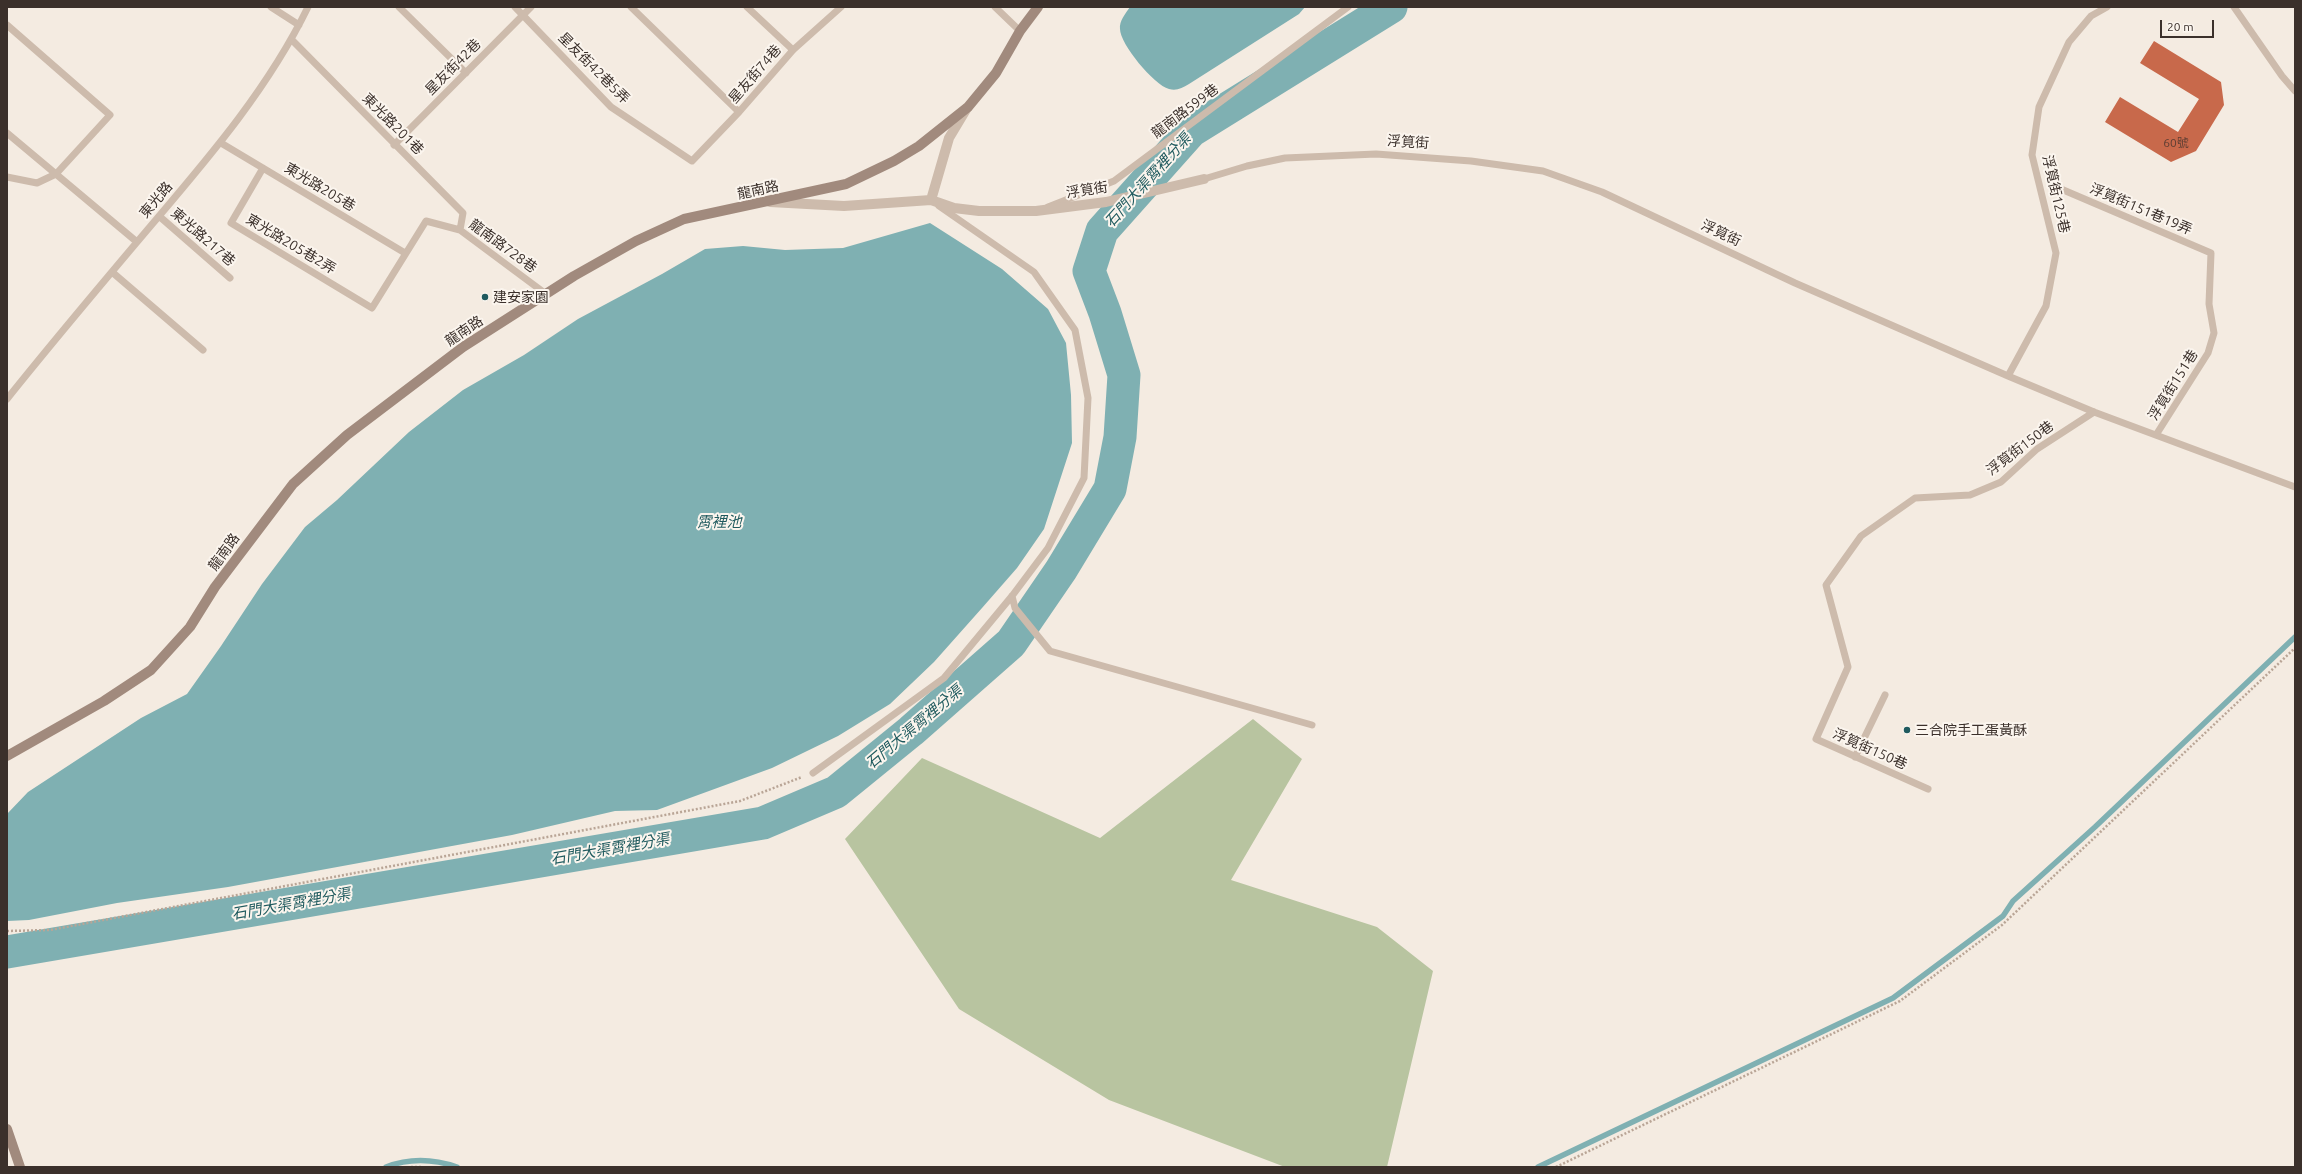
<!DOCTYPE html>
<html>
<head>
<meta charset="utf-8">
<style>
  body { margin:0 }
  #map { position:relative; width:2302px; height:1174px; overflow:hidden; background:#f4ebe1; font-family:Ubuntu,sans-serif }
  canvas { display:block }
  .frame { position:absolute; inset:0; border:8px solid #3b302b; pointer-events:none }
  .scale { position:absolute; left:2160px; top:20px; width:54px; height:18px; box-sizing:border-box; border:2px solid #3b302b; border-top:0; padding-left:5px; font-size:12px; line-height:14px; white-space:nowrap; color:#3b302b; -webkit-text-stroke:3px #fbf5ee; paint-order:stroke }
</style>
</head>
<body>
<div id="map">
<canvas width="2302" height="1174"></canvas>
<div class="frame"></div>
<div class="scale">20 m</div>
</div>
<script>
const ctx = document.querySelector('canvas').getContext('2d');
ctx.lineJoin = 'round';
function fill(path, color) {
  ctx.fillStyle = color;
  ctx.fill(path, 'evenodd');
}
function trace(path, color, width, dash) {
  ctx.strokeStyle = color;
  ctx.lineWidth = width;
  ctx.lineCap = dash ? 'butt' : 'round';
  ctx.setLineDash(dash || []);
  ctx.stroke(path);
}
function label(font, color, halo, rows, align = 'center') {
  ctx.font = font + ' Ubuntu,"Noto Sans TC",sans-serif';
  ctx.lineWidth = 4;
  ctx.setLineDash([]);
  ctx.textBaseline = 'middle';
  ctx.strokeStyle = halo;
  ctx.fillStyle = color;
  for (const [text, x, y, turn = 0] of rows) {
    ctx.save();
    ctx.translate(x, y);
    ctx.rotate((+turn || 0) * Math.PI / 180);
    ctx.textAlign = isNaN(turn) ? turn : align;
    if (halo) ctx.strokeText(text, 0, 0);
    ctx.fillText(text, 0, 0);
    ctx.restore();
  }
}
fill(new Path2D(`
  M1253,719l49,40 -71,121 146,47 56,44 -46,196h-102l-176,-67 -150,-91 -114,-170 77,-81 178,80z`), '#b8c4a0');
fill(new Path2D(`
  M1130,7h175l-6,7 -110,70c-7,4 -12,7 -20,5 -15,-4 -49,-45 -49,-60 -1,-8 6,-16 10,-22z
  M930,223l72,46 46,40 18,34 5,52 1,48 -28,86 -27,39 -35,40 -48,54 -44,42 -52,32 -66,32 -115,42 -42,1 -103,24 -284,52 -111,16 -88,17 -22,1v-107l21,-22 113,-74 46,-24 34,-48 41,-62 43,-57 32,-27 72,-68 54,-42 61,-35 54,-36 84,-45 43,-25 38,-3 42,4 58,-2z`), '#7fb0b2');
trace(new Path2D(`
  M386,1167c23,-9 48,-8 71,0
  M1538,1167l355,-169 110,-82 10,-15 82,-74 200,-190`), '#7fb0b2', 5.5);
trace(new Path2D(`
  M7,952l756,-129 73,-31 75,-61 100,-88 50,-73 49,-81 10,-52 4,-62 -19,-62 -16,-42 13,-40 89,-100 200,-124`), '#7fb0b2', 33);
fill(new Path2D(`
  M2154,41l67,41 3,23 -28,46 -25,11 -66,-40 15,-25 58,35 21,-33 -59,-36z`), '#c8694b');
trace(new Path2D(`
  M7,931l43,-1 690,-129 62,-24
  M411,1167h12
  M1556,1167l344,-166 102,-76 293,-277`), '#b9a596', 2.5, [2, 2]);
trace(new Path2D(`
  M271,7l28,18
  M399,7l67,66
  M515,7l96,100 81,54 47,-49 54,-62 48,-43
  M631,7l108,105
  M747,7l46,43
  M995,7l25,24
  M2234,7l48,69 13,15
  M7,25l103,90 -54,59 -19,9 -30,-6
  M292,40l171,173 -3,17
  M7,133l130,109
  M221,143l184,110
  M394,145l137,-138
  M263,168l-32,55 141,85 54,-87 34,9 86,64
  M1204,179l43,-13 38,-8 91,-4 95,7 72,10 59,21 193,91 213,93 86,36 201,75
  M2061,189l150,64 -2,51 5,29 -6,20 -52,82
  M1048,207l66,-26 234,-174
  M159,216l71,62
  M112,272l91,78
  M2008,376l38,-70 10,-53 -24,-98 7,-48 30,-65 22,-26 16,-9
  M7,399c48,-60 97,-118 147,-177 57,-67 115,-135 154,-215
  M1012,596l3,12 35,43 262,74
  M1855,757l30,-62
  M813,773l131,-95 68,-82 36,-48 36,-70 4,-80 -13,-68 -41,-58 -95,-66
  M1928,789l-112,-50 32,-72 -22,-82 35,-49 54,-38 55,-3 31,-13 36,-33 57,-37`), '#cdbbac', 7);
trace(new Path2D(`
  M931,200l18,-62 18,-30
  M770,202l74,4 87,-6 23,8 25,3h57l70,-9 98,-23`), '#cdbbac', 10);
trace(new Path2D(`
  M7,756l97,-55 47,-31 39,-43 25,-40 78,-103 54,-49 116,-88 111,-71 62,-35 48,-22 162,-35 48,-23 25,-15 49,-39 28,-34 24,-42 18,-24
  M7,1129l13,38`), '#a18a7d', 10);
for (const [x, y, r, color] of [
  [485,297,4,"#1f5a5e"],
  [1907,730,4,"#1f5a5e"]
]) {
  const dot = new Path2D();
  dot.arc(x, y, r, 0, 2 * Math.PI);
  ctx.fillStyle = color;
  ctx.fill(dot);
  trace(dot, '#fbf5ee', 1.5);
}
label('12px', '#5e3e33', null, [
  ["60號",2176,143]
]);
label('14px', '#3b302b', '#fbf5ee', [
  ["星友街42巷",453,67,-45],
  ["星友街42巷5弄",594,68,45],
  ["星友街74巷",755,74,-49],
  ["龍南路599巷",1185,111,-37],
  ["東光路201巷",393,124,45],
  ["浮筧街",1408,142,4],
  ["東光路205巷",320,187,31],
  ["龍南路",758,190,-12],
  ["浮筧街",1087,190,-8],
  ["浮筧街125巷",2056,194,77],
  ["東光路",156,200,-50],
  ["浮筧街151巷19弄",2141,209,23],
  ["浮筧街",1721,233,25],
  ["東光路217巷",203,237,41],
  ["東光路205巷2弄",291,244,31],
  ["龍南路728巷",503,246,36],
  ["龍南路",464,331,-34],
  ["浮筧街151巷",2173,385,-58],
  ["浮筧街150巷",2020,448,-37],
  ["龍南路",224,552,-54],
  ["浮筧街150巷",1870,749,24]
]);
label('14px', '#3b302b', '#fbf5ee', [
  ["建安家園",493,297],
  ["三合院手工蛋黃酥",1915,730]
], 'left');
label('italic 15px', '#1f5a5e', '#fbf5ee', [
  ["石門大渠霄裡分渠",1148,180,-48],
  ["霄裡池",719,522],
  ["石門大渠霄裡分渠",914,727,-40],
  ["石門大渠霄裡分渠",610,849,-10],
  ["石門大渠霄裡分渠",291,904,-10]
]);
</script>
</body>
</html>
